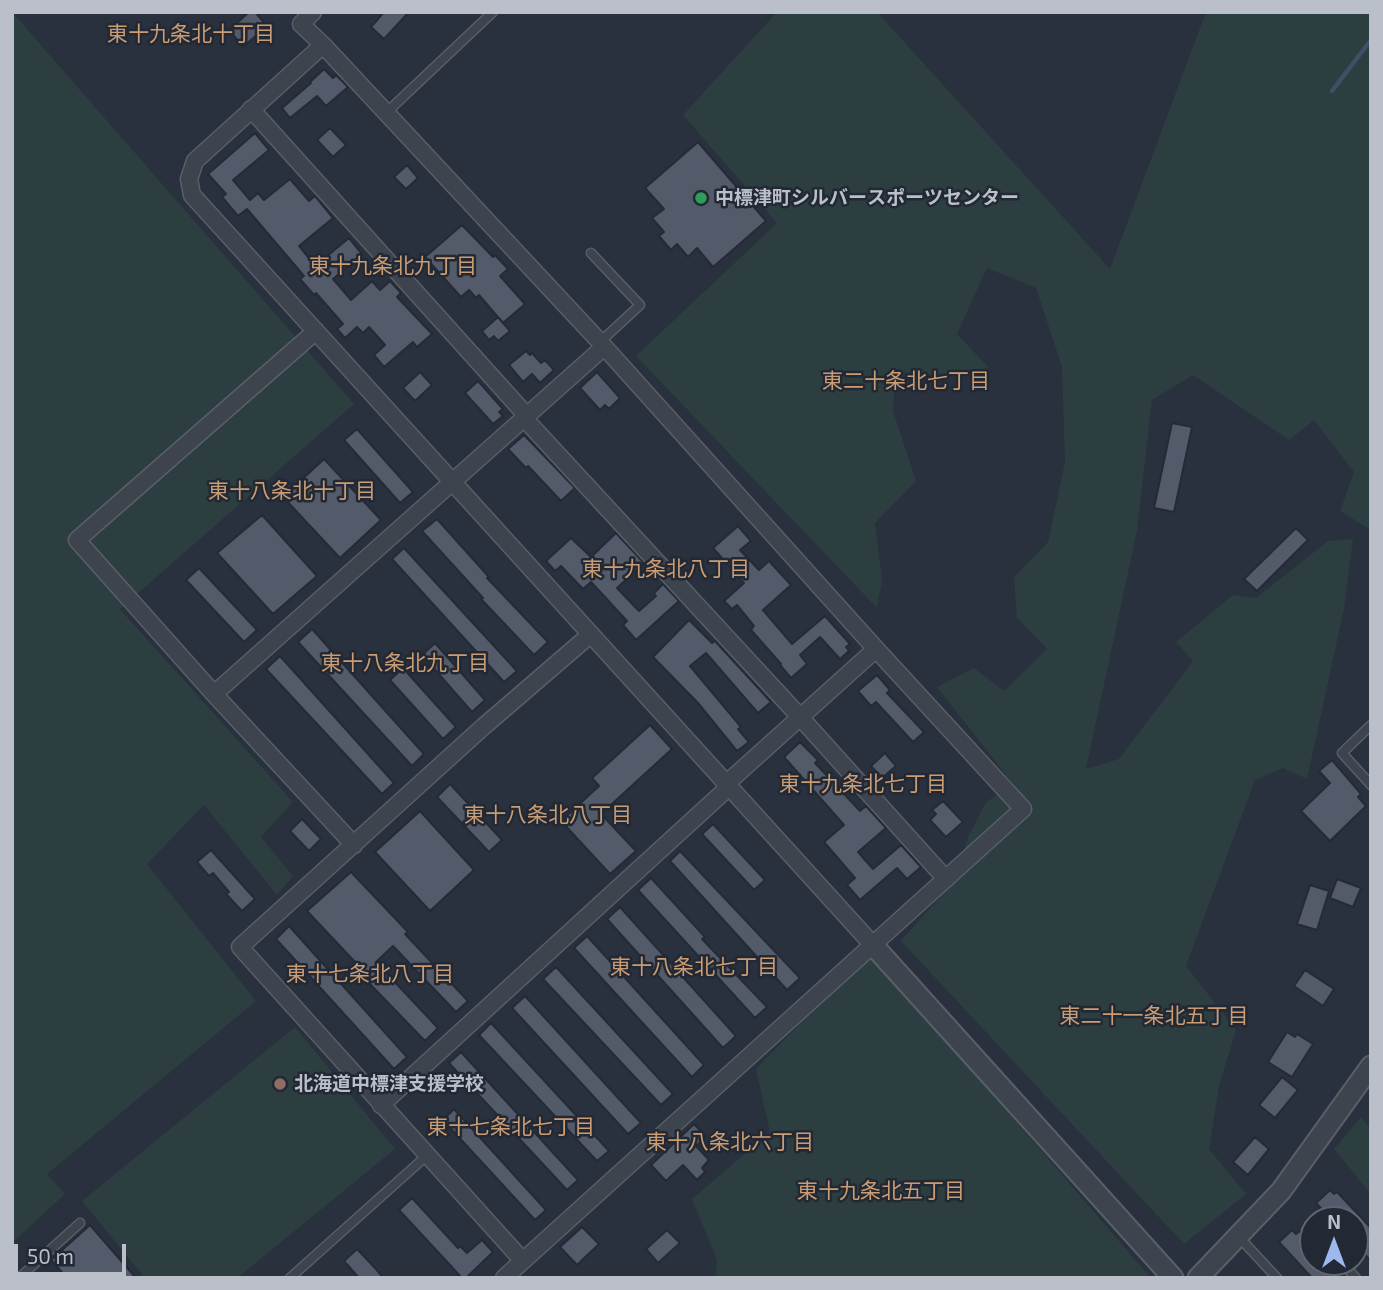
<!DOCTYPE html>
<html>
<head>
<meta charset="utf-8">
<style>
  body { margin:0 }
  #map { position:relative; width:1383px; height:1290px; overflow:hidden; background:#29313e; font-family:"Exo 2",sans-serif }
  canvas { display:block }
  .frame { position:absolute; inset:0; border:14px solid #babfc9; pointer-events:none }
  .north { position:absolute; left:1299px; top:1206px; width:70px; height:70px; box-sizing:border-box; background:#222934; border:2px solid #5f6570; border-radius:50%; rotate:0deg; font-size:19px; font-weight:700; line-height:28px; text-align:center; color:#babfc9 }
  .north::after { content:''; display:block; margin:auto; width:24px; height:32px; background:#9cb8ec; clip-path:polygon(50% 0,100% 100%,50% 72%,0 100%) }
  .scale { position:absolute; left:14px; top:1244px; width:112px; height:32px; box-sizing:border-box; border:4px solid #babfc9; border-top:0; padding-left:9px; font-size:21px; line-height:24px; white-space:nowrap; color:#babfc9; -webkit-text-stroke:5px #222934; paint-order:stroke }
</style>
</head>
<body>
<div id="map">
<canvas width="1383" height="1290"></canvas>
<div class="frame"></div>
<div class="north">N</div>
<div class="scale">50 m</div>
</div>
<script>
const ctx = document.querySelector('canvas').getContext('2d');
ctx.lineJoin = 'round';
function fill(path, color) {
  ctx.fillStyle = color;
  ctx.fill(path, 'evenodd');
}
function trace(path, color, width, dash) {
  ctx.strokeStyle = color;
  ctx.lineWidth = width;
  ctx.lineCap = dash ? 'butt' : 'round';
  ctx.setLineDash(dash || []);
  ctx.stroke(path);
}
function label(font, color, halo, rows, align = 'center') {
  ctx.font = font + ' "Exo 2","Noto Sans JP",sans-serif';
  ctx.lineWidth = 5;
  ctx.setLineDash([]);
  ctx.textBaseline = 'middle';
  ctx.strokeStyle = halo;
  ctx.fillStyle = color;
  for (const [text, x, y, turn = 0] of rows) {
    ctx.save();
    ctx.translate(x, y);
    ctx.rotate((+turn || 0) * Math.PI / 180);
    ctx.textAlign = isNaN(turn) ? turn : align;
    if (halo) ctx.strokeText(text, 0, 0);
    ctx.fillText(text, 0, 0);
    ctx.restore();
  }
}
fill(new Path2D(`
  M12,12l342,392 -234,205 173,193 -32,35 32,39 -16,19 -73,-90 -57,59 109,137 -209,173 18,20 -53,49z
  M777,12h100l233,257 96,-257h165v518l-31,-19 14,-39 -40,-52 -25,20 -96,-65 -41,25 -15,131 -51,238 33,-10 74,-98 -17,-19 57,-47 23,3 72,-57 25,-2 -9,70 -37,170 -24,-11 -28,12 -69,186 50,64 -17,56 -10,63 37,45 -62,50 -283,-303 56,-63 11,-41 18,-35 28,-17 -77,-98 37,-19 30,23 43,-42 -30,-31 -3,-41 34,-35 17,-80 -3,-95 -26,-79 -49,-20 -30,66 32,34 -40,8 -53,-4 -3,39 23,70 -41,42 7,58 -5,27 -241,-252 141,-133 -94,-108z
  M870,952l281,326h-435l1,-18 -25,-61 78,-67 -14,-63z
  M295,1027l100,122 -158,129h-92l-63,-77z
  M1361,1117l10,12v65l-37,-45z`), '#2c3e40');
trace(new Path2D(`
  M1332,91l39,-51`), '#414f65', 4.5);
const building = new Path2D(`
  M249,12h6l12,14 -24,21 -14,-17z
  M384,12h25l-25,27 -13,-12z
  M324,69l9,9 3,-3 12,12 -22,19 -9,-10 -27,22 -8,-10 29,-25 -1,-1z
  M330,128l16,17 -13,12 -16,-17z
  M255,133l14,17 -36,30 17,20 8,-7 6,7 26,-21 19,22 6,-5 18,22 -34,28 16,20 34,-28 13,16 -29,25 18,21 21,-19 8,9 10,-9 11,12 -4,4 35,37 -15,13 -4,-5 -29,25 -10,-12 11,-10 -16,-18 -6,6 -6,-6 -12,11 -8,-9 6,-5 -27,-31 -2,2 -14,-16 4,-3 -57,-67 -9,7 -16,-19 4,-3 -18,-20z
  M698,142l68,79 -53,46 -16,-19 -9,9 -11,-13 -6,6 -12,-14 5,-4 -12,-14 12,-9 -19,-21z
  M407,165l11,13 -12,11 -12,-12z
  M462,225l31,32 2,-2 13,14 -8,7 25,28 -22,19 -24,-28 -3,3 -7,-8 -8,7 -36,-40z
  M498,317l12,14 -12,10 -4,-5 -5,4 -7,-9z
  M526,351l4,4 2,-2 9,10 4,-3 9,10 -14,13 -8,-9 -9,8 -14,-17z
  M420,372l12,13 -17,16 -12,-13z
  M597,372l23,26 -11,11 -4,-4 -5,5 -20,-22z
  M478,381l25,28 -4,3 4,4 -10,8 -28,-31z
  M1172,423l20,4 -18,85 -20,-4z
  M357,429l56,63 -13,11 -56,-63z
  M524,435l51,53 -14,13 -33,-35 -2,2 -18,-19z
  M324,459l57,61 -41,38 -57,-61z
  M262,515l55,61 -44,38 -56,-61z
  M437,519l52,58 -2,1 61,64 -14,13 -53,-56 2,-1 -61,-67z
  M738,526l13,15 -11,9 19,20 10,-9 22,24 -28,25 29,34 33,-28 25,28 -4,3 3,4 -9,8 -20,-22 -20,18 7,9 -16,14 -11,-13 1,-1 -30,-34 3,-4 -17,-21 -5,4 -8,-8 20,-18 -31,-35z
  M1296,528l12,12 -51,51 -13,-12z
  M616,533l28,30 -27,25 22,23 17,-15 -2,-3 9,-9 16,17 -43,39 -13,-15 4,-4 -36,-39 -8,7 -22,-23 -6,5 -9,-10 25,-23 20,19z
  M404,548l113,123 -13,11 -112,-123z
  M199,568l58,62 -13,12 -58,-62z
  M689,620l23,23 3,-2 56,61 -13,11 -52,-60 -16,13 51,61 -3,2 11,13 -12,9 -39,-48 -45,-46z
  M312,629l112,125 -12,12 -114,-124z
  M435,643l50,57 -13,12 -50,-57z
  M280,656l114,127 -12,11 -116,-125z
  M403,668l53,59 -13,12 -53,-59z
  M877,675l13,15 -3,3 37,39 -11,10 -37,-40 -5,4 -13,-15z
  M650,725l22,24 -71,65 35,37 -26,23 -49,-53 38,-35 -7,-8z
  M800,742l18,18 -3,3 45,48 6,-5 20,22 -28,24 15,17 28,-24 20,22 -14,12 -10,-11 -37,32 -13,-15 8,-7 -31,-36 20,-17 -60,-68z
  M885,753l11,13 -14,12 -11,-12z
  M1332,760l29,34 -3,3 8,9 -36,35 -29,-30 29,-28 -11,-12z
  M450,784l52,56 -13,12 -52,-55z
  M943,801l20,21 -17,15 -16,-17 6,-6 -4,-4z
  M420,811l54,59 -44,41 -55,-59z
  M302,819l19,20 -12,12 -19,-20z
  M713,824l52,56 -11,10 -52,-56z
  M211,850l44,49 -13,12 -16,-17 3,-2 -16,-19 -4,3 -12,-14z
  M680,851l120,127 -13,12 -117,-129z
  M351,872l57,60 -3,2 63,67 -12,11 -63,-66 -17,16 62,66 -13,13 -57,-59 3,-3 -64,-68z
  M651,878l54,59 -3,2 65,68 -12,11 -117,-128z
  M1337,879l24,9 -8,19 -23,-9z
  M1310,885l19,6 -12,39 -20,-6z
  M620,907l116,129 -13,12 -116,-129z
  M289,926l118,131 -13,12 -118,-130z
  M587,936l117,129 -12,12 -118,-129z
  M556,967l117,127 -12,11 -118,-126z
  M1305,970l29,19 -11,17 -29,-20z
  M525,996l116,127 -13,11 -116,-126z
  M491,1023l118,128 -12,10 -118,-126z
  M1287,1032l8,5 2,-3 16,10 -21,33 -24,-15z
  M461,1052l117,128 -11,10 -118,-127z
  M1282,1077l16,13 -23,28 -16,-13z
  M454,1109l92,101 -11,10 -92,-100z
  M694,1124l12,13 -10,9 13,14 -7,8 3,4 -8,8 -14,-15 -17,16 -15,-16z
  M1255,1137l14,12 -21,26 -15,-13z
  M1330,1190l4,4 3,-2 34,36v33l-16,-17v-24h-23l-16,-17z
  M412,1198l46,50 2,-2 7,7 15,-13 11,12 -27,26h-4l-63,-68z
  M90,1225l46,53h-69l-16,-18z
  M582,1227l17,17 -22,21 -17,-18z
  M667,1230l13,13 -22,20 -12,-14z
  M1292,1230l4,4 3,-3 14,15v16h14l15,16h-30l-33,-36z
  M357,1249l18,19 8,10h-24l-15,-17z`);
fill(building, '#535a69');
trace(building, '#242b36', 2);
const service = new Path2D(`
  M386,113l107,-101
  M591,253l49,52 -40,37
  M1371,725l-29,28 29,32
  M1238,1236l39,42
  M1341,1262l15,16
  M19,1278l61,-55
  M290,1278l133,-119`);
const minor = new Path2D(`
  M313,12l-12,12 22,21
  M251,109l276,307
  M316,331l-239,209 137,154 140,151
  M524,418l276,299 146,162
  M214,694l390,-347
  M727,783l149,-134
  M381,1105l349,-319
  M523,1261l-283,-314 243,-220 108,-93
  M504,1278l519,-469 -147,-160 -276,-307 -277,-297 -128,116 -6,18 3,16 680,749`);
const tertiary = new Path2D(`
  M872,944l301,334
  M1198,1278l83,-87 90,-125`);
trace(service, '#585f69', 11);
trace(minor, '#585f69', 19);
trace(tertiary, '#585f69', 23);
trace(service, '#3d444e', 8);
trace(minor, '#3d444e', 16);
trace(tertiary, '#3d444e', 19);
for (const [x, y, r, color] of [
  [701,198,7,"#2e9e5b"],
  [280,1084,7,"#8d6e63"]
]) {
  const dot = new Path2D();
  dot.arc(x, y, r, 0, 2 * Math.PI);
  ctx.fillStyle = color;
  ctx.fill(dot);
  trace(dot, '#222934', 2.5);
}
label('bold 19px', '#babfc9', '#222934', [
  ["中標津町シルバースポーツセンター",715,198],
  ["北海道中標津支援学校",294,1084]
], 'left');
label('21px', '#c99c74', '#222934', [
  ["東十九条北十丁目",191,34],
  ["東十九条北九丁目",393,266],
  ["東二十条北七丁目",906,381],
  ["東十八条北十丁目",292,491],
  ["東十九条北八丁目",666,569],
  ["東十八条北九丁目",405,663],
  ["東十九条北七丁目",863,784],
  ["東十八条北八丁目",548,815],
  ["東十八条北七丁目",694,967],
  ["東十七条北八丁目",370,974],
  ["東二十一条北五丁目",1154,1016],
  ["東十七条北七丁目",511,1127],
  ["東十八条北六丁目",730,1142],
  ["東十九条北五丁目",881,1191]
]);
</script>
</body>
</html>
